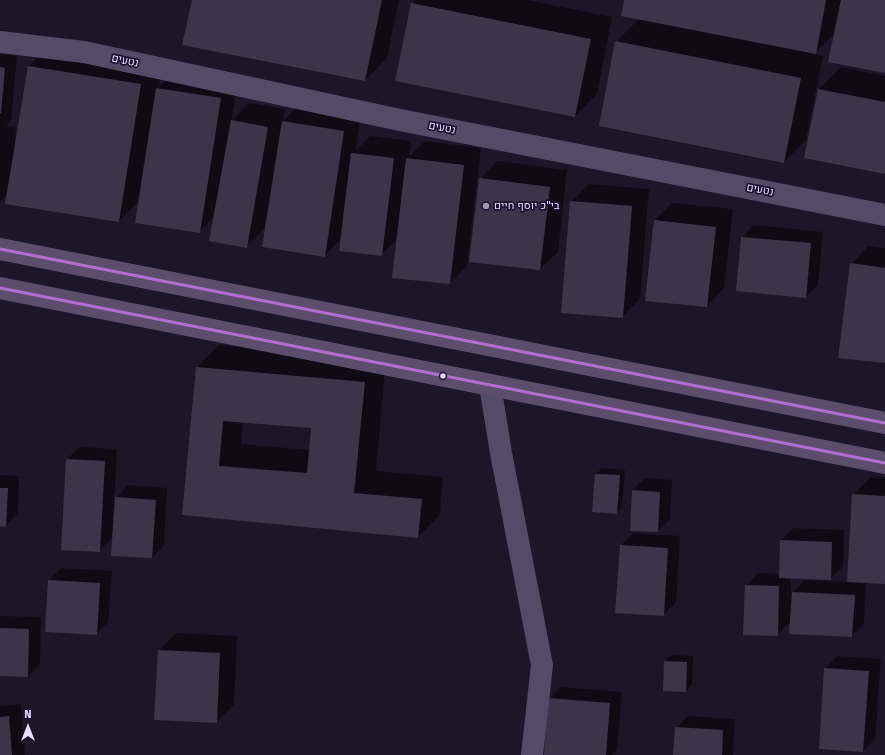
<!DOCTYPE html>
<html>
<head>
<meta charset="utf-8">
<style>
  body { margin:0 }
  #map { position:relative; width:885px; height:755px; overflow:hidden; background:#1c1628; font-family:"Fira Sans",sans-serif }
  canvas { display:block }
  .north { position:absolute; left:8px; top:707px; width:40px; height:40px; -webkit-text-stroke:3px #1a0f2f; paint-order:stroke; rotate:0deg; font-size:11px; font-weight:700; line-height:16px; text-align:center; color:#e7ddff }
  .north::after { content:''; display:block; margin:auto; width:14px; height:18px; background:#e7ddff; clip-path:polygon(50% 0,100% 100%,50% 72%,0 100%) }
</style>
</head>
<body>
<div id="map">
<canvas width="885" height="755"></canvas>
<div class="north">N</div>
</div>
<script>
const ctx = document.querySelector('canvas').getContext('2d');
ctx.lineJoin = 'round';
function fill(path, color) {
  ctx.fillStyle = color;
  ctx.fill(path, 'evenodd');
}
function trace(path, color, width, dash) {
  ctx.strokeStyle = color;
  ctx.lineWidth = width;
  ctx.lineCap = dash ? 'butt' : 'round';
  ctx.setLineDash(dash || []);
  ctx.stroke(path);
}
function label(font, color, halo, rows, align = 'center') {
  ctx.font = font + ' "Fira Sans",Heebo,sans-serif';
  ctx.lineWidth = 3.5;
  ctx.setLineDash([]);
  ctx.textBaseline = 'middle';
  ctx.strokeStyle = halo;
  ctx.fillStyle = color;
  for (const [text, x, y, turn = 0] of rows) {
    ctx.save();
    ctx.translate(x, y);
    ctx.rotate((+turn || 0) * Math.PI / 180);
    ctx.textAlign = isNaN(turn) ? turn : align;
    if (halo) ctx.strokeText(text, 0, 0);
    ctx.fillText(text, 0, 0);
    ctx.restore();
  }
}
fill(new Path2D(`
  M193,0h206l-12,58 -22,22z
  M415,0h112l85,17 -15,77 -22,22 -163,-112z
  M625,0h260v72l-50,-39 -21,21 9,2 -17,84 -22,22 -168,-120 24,-24z
  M51,44l112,18 -4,25 16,-16 63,10 -6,39 17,-17 36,6 -2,12 17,-17 61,10 -5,36 14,-14 41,5 -2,16 16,-16 56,7 -14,118 -17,17 -52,-45 -17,17 -40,-16 -17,17 -58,-37 -2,10 -18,17 -32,-29 -15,15 -59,-32 -21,21 -111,-27 -8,8v-148l17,2 -6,65 -5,5 10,1 -1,15h1l13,-76z
  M841,67l44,9v97l-66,-84z
  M497,161l70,9 -9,82 -18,17 -60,-90z
  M589,184l60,5 -9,110 -18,18 -51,-115z
  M672,203l61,6 -9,79 -17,18 -52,-86z
  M754,225l69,7 -5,53 -12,12 -64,-60z
  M868,246l17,2v114l-34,-98z
  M219,345l167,15 -10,111 67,6 -3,38 -22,22 -235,-22 14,-148zM243,421l69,6 -2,23 -69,-6z
  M79,447l38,2 -5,89 -13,13 -32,-92z
  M602,468l23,2 -3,37 -6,6 -20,-39z
  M0,475l19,1 -1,37 -12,13 -6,-1z
  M871,477l14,1v105l-19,-1 -2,42 -12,12 -61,-15 -14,14 -31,-49 12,-13 22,1 1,-34 13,-12 50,2 -1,36 -13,13 -39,-2v17l14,-14 43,2 5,-87z
  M645,478l27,2 -2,39 -12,12 -26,-41z
  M128,485l39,3 -3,57 -12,12 -36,-59z
  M633,533l47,3 -4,67 -13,12 -47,-3 5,-67z
  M61,568l51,3 -4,51 -12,12 -47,-54z
  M0,616l41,1 -1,47 -12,12 -28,-1z
  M176,633l61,3 -3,69 -18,17 -57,-72z
  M671,655l22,1 -1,29 -6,6 -21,-30z
  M837,656l44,3 -6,80 -12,12 -38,-82z
  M561,687l61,5 -5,58 -5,5h-67l4,-56z
  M21,704l4,51h-25v-49z
  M688,716l47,3 -2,36h-59l2,-27z`), '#0007');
fill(new Path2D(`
  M192,0h190l-17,81 -183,-36z
  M624,0h202l-10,54 -195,-38z
  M841,0h44v73l-57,-11z
  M411,3l180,36 -16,78 -180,-36z
  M615,41l186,37 -17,85 -185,-37z
  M28,66l113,18 -22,138 -114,-18z
  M0,67l5,1 -4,45h-1z
  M156,88l65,10 -21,135 -65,-10z
  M818,89l67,13v72l-81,-16z
  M231,120l37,7 -21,121 -38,-7z
  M282,121l62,10 -19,126 -63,-10z
  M351,153l43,5 -12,98 -43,-5z
  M406,158l58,7 -14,119 -58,-6z
  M479,178l71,9 -10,83 -71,-8z
  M570,201l62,5 -9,112 -62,-5z
  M654,220l62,7 -9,80 -62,-6z
  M741,237l70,6 -5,55 -70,-7z
  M850,263l35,5v95l-47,-5z
  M196,367l169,15 -11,111 68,6 -4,39 -236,-23zM223,421l88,7 -4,45 -88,-7z
  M66,459l39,2 -5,91 -39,-2z
  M595,474l25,1 -3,39 -25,-2z
  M0,488h8l-2,39 -6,-1z
  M632,490l28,2 -2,40 -28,-1z
  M852,494l33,2v88l-38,-2z
  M115,497l41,3 -4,58 -41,-2z
  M780,540l52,2 -1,38 -52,-2z
  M620,545l48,3 -4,68 -49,-3z
  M48,580l52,3 -3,52 -52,-3z
  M745,585l34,1 -1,50 -35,-1z
  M792,592l63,3 -3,42 -63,-3z
  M0,628l29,1 -1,48 -28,-1z
  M158,650l62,3 -3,70 -63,-3z
  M664,661l23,1 -1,30 -23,-1z
  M824,668l45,3 -6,81 -44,-3z
  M548,698l62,5 -4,52h-62z
  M9,716l3,39h-12v-38z
  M675,727l48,3 -1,25h-49z`), '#3c3549');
trace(new Path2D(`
  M0,42l84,10 316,68 485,95
  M490,385l11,68 41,212 -10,90`), '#524c69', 22);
trace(new Path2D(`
  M0,249l885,174
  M0,288l885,175`), '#5c4d6d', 22);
trace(new Path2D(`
  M0,249l885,174
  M0,288l885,175`), '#b36fd0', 3);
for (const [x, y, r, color] of [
  [486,206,4,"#a097b4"],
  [443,376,3.5,"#e7ddff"]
]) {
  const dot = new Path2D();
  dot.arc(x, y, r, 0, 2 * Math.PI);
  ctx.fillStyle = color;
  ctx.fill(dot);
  trace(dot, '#1a0f2f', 1.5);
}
label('11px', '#e7ddff', '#1a0f2f', [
  ["נטעים",125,61,12],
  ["נטעים",442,128,11],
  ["נטעים",760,190,11]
]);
label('11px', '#e7ddff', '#1a0f2f', [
  ["בי\"כ יוסף חיים",494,206]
], 'left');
</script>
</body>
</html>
